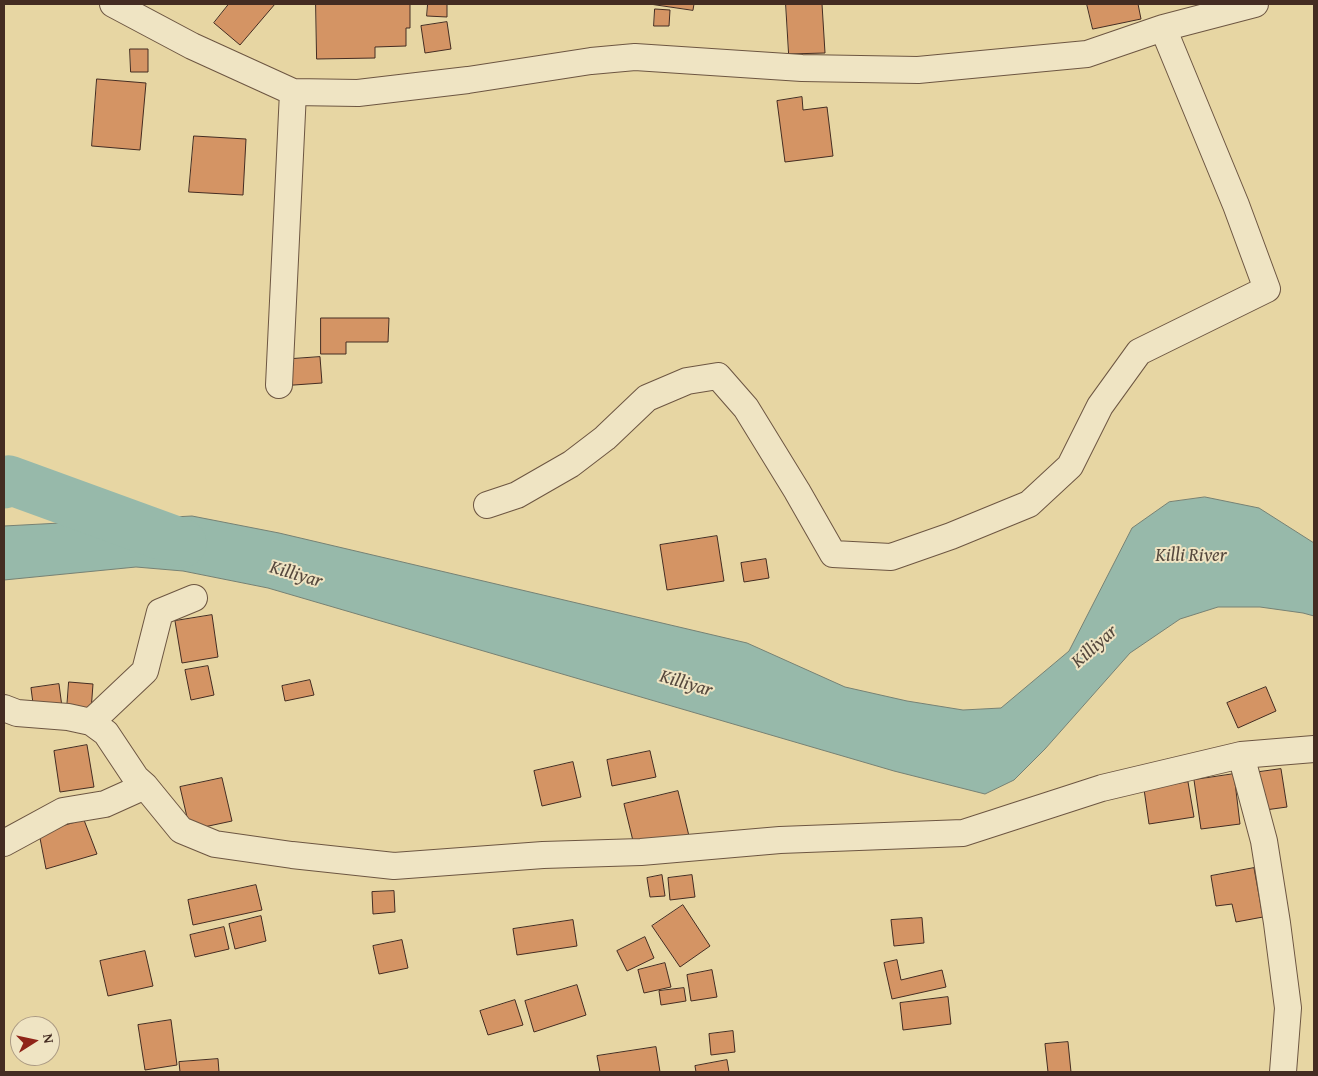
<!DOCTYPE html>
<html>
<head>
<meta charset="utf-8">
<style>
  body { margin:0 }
  #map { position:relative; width:1318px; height:1076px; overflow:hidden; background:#e7d6a3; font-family:"Gentium Book Plus",serif }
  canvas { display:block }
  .frame { position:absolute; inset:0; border:5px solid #442c22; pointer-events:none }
  .north { position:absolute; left:10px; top:1016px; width:50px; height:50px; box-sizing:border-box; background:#efe4c3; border:1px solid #ab9a83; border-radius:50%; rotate:80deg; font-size:14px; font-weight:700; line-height:20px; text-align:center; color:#442c22 }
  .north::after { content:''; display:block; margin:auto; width:18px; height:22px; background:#8f2418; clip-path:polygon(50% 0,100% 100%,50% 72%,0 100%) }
</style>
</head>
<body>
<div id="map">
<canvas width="1318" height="1076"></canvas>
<div class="frame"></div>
<div class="north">N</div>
</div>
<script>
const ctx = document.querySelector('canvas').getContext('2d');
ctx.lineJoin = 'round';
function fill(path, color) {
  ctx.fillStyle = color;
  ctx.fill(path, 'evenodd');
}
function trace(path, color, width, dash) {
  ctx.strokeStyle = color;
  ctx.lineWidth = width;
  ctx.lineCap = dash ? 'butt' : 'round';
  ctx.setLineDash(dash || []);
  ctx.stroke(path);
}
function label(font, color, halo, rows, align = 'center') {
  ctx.font = font + ' "Gentium Book Plus",serif';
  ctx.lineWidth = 4;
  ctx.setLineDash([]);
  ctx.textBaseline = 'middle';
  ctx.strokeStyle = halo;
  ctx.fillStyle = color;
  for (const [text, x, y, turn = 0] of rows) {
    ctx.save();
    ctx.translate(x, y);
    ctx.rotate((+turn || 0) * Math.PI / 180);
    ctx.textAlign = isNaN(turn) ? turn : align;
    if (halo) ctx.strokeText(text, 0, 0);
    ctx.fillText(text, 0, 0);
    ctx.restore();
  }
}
const water = new Path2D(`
  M1205,497l54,11 55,35v73l-11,-3 -43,-6h-42l-38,12 -50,34 -85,96 -31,31 -29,14 -91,-23 -626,-183 -85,-17 -47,-4 -132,13v-54l188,-10 87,17 468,110 98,44 62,14 56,9 38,-2 68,-57 63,-123 37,-26z`);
fill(water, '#97b9aa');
trace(water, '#768174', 1);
trace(new Path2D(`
  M4,484l5,-4 173,63`), '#97b9aa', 49);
const building = new Path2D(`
  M229,4h46l-35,41 -26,-22z
  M316,4h94v24h-4v18l-31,1v11l-58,1z
  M428,4h19v13l-20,-1z
  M650,4h44l-1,6z
  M786,4h36l3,49 -36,1z
  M1087,4h51l3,15 -48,10z
  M655,9l15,1 -1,16h-15z
  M447,22l4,27 -26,4 -4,-27z
  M130,49h18v23h-17z
  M97,79l49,4 -6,67 -48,-4z
  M802,97l1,13 24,-3 6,49 -48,6 -8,-61z
  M194,136l52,3 -3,56 -54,-3z
  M321,318h68l-1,24h-42v12h-25z
  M320,357l2,26 -42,3 -2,-26z
  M717,536l7,45 -57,9 -7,-45z
  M766,559l3,19 -25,4 -3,-19z
  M212,615l6,42 -36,6 -7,-42z
  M208,666l6,29 -23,5 -6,-30z
  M310,680l4,15 -29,6 -3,-15z
  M69,682l24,2 -2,27 -24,-2z
  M59,684l3,23 -28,4 -3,-23z
  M1266,687l10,24 -38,17 -11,-25z
  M87,745l7,42 -34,5 -6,-41z
  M650,751l6,26 -44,9 -5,-26z
  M573,762l8,35 -39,9 -8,-35z
  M1281,769l6,38 -44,6 -5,-38z
  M1234,774l6,50 -39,5 -7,-49z
  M222,778l10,43 -42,9 -10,-43z
  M1188,782l6,35 -45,7 -5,-35z
  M678,791l11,45 -54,13 -11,-45z
  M84,820l13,34 -51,15 -7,-36z
  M1254,868l9,49 -27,5 -4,-18 -16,2 -5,-30z
  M662,875l3,21 -15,1 -3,-19z
  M692,875l3,22 -25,3 -2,-22z
  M256,885l6,25 -69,15 -5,-25z
  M394,891l1,21 -22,2 -1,-22z
  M683,905l27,41 -30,21 -28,-41z
  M261,916l5,25 -31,8 -6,-25z
  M922,918l2,25 -30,3 -3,-26z
  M573,920l4,26 -60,9 -4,-26z
  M224,927l5,22 -34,8 -5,-22z
  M645,937l9,21 -27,13 -10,-20z
  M402,940l6,28 -29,6 -6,-28z
  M145,951l8,35 -45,10 -8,-35z
  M897,960l4,20 41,-10 4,17 -54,12 -8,-36z
  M665,963l6,24 -27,6 -6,-23z
  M712,970l5,27 -26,4 -4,-26z
  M577,985l9,30 -52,17 -9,-31z
  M684,988l2,13 -25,4 -2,-14z
  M948,997l3,27 -48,6 -3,-27z
  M515,1000l8,25 -35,10 -8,-24z
  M171,1020l6,45 -32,5 -7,-45z
  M733,1031l2,21 -24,3 -2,-21z
  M1068,1042l3,30h-23l-3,-28z
  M656,1047l4,25h-60l-3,-16z
  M218,1059l1,13h-39l-1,-10z
  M727,1060l2,12h-33l-1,-6z`);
fill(building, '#d49464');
trace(building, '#442c22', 1);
const minor = new Path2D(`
  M113,4l79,42 101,46 65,1 110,-13 123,-19 44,-4 167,11 116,2 169,-16 76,-26 92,-24
  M279,385l14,-293
  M487,505l30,-10 54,-31 34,-26 42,-40 40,-17 31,-5 28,32 51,83 36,63 58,3 60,-21 78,-32 41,-38 30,-60 39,-54 128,-63 -31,-84 -73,-177
  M4,708l13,5 51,4 23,5 15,11 30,45 9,8 36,44 34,14 77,11 102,11 149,-11 98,-3 139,-12 183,-7 139,-45 139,-33 73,-6
  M91,722l54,-51 15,-59 34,-14
  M1241,755l23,86 13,82 11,85 -5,64
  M4,843l59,-32 42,-7 40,-18`);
trace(minor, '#6d5642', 28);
trace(minor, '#efe4c3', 26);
label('italic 19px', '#55483d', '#efe4c3', [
  ["Killi River",1191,556],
  ["Killiyar",296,575,16],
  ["Killiyar",1095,647,-42],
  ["Killiyar",686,684,16]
]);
</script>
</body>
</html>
